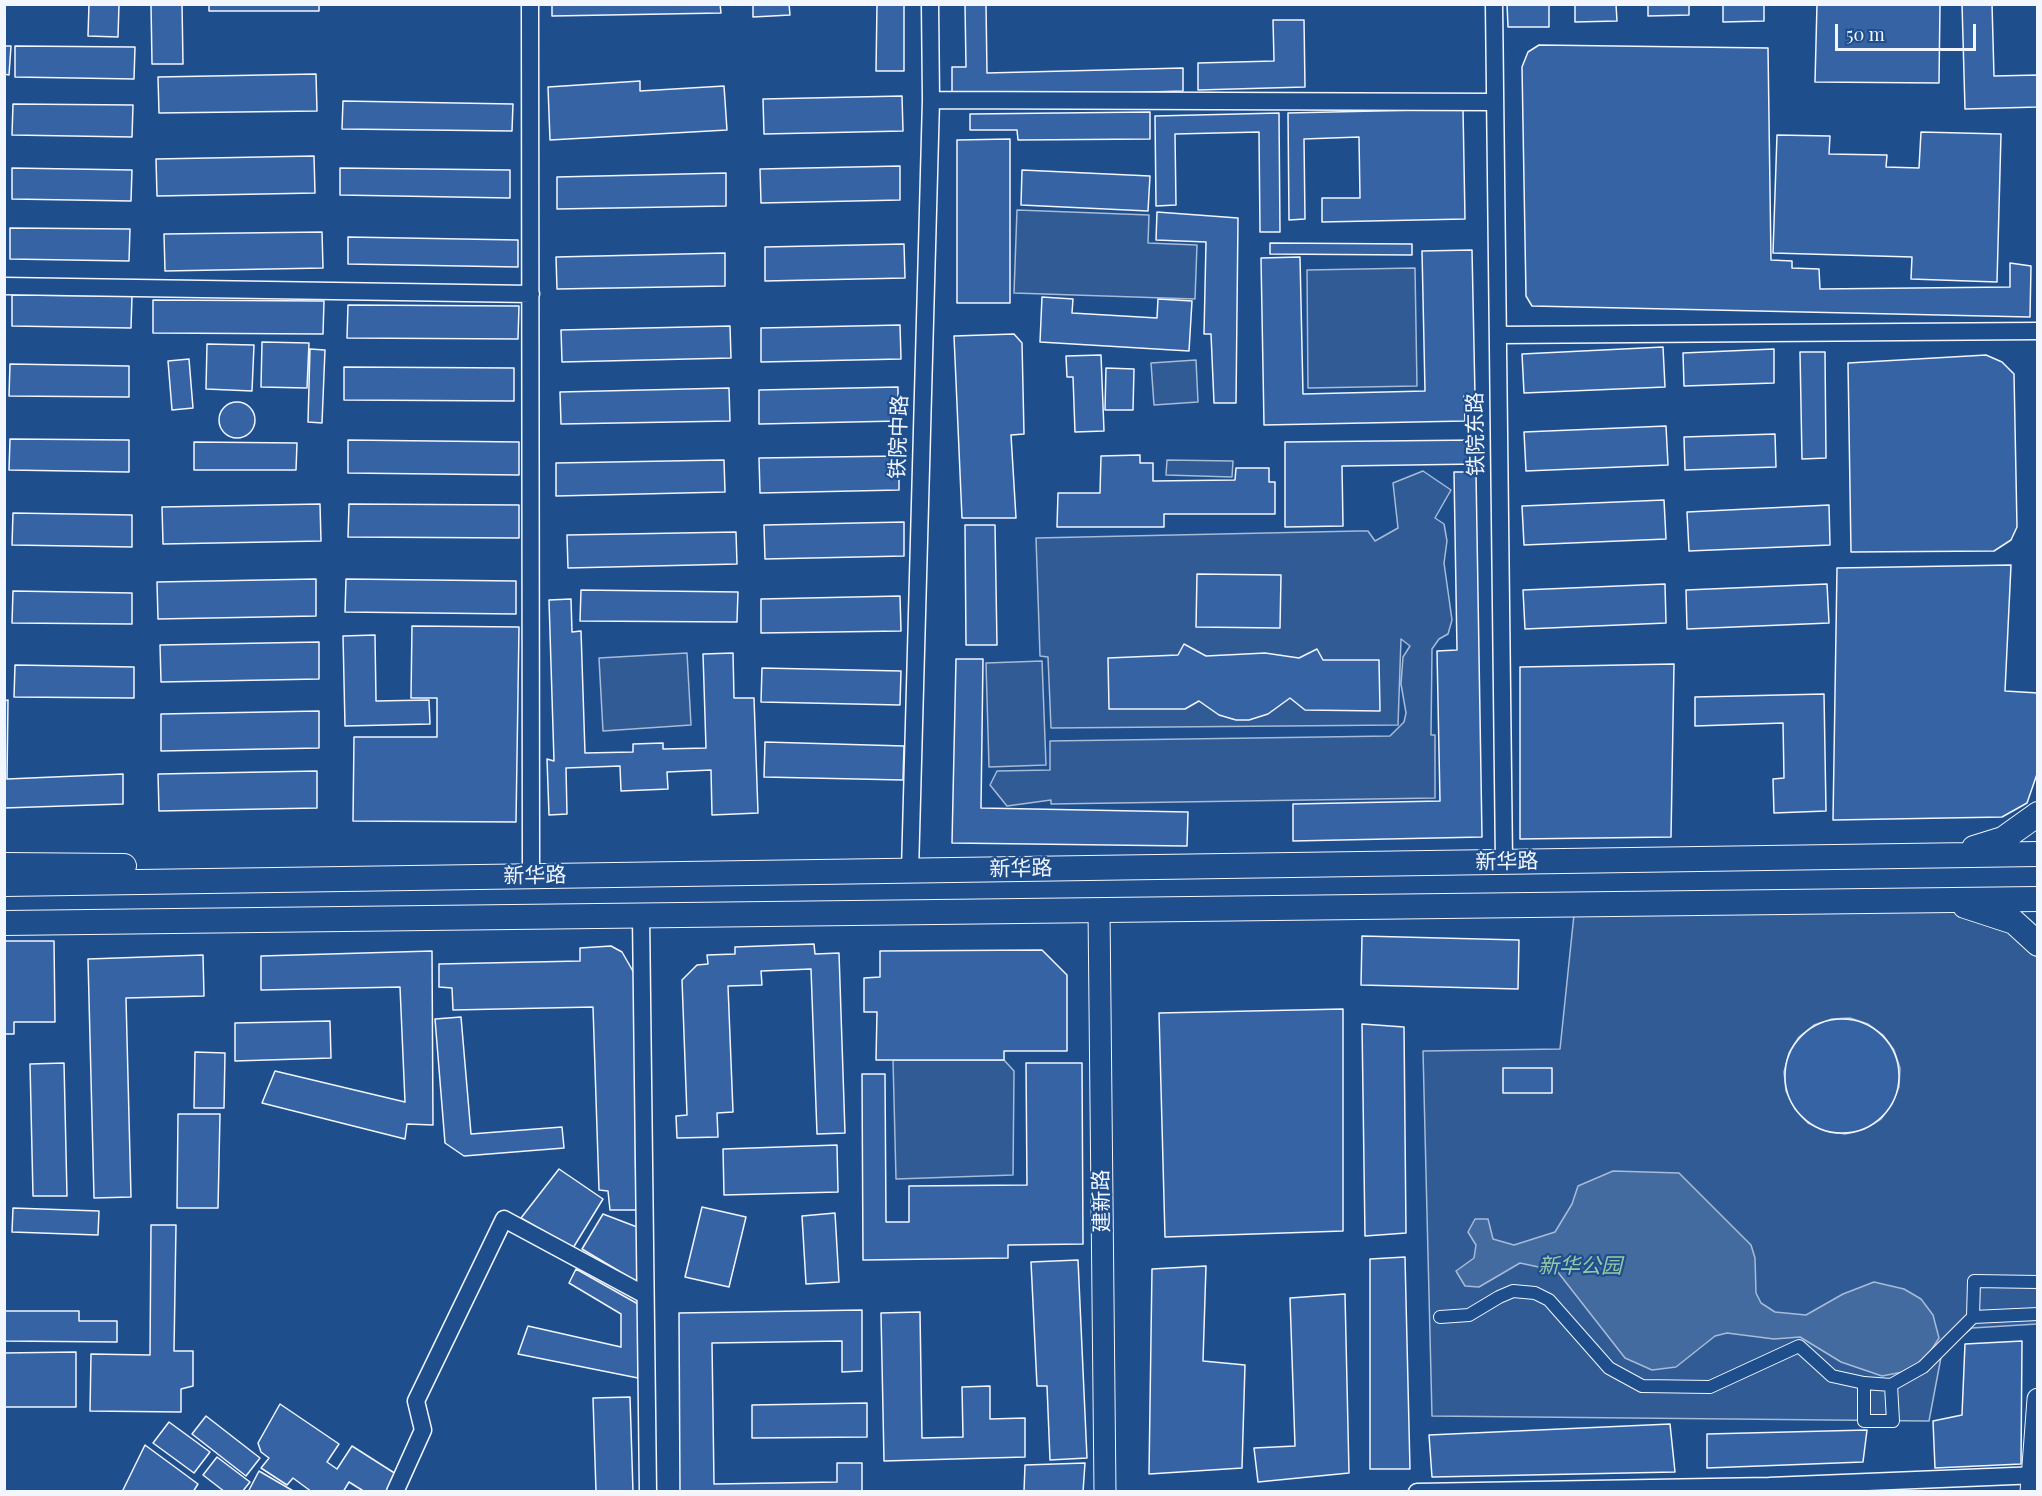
<!DOCTYPE html>
<html>
<head>
<meta charset="utf-8">
<style>
  body { margin:0 }
  #map { position:relative; width:2042px; height:1496px; overflow:hidden; background:#1f4e8c; font-family:"Playfair Display",serif }
  canvas { display:block }
  .frame { position:absolute; inset:0; border:6px solid #f2f6ff; pointer-events:none }
  .scale { position:absolute; left:1835px; top:24px; width:141px; height:27px; box-sizing:border-box; border:3px solid #f2f6ff; border-top:0; padding-left:8px; font-size:18px; line-height:21px; white-space:nowrap; color:#f2f6ff; -webkit-text-stroke:4px #1f4e8c; paint-order:stroke }
</style>
</head>
<body>
<div id="map">
<canvas width="2042" height="1496"></canvas>
<div class="frame"></div>
<div class="scale">50 m</div>
</div>
<script>
const ctx = document.querySelector('canvas').getContext('2d');
ctx.lineJoin = 'round';
function fill(path, color) {
  ctx.fillStyle = color;
  ctx.fill(path, 'evenodd');
}
function trace(path, color, width, dash) {
  ctx.strokeStyle = color;
  ctx.lineWidth = width;
  ctx.lineCap = dash ? 'butt' : 'round';
  ctx.setLineDash(dash || []);
  ctx.stroke(path);
}
function label(font, color, halo, rows, align = 'center') {
  ctx.font = font + ' "Playfair Display","Noto Sans SC",serif';
  ctx.lineWidth = 4.5;
  ctx.setLineDash([]);
  ctx.textBaseline = 'middle';
  ctx.strokeStyle = halo;
  ctx.fillStyle = color;
  for (const [text, x, y, turn = 0] of rows) {
    ctx.save();
    ctx.translate(x, y);
    ctx.rotate((+turn || 0) * Math.PI / 180);
    ctx.textAlign = isNaN(turn) ? turn : align;
    if (halo) ctx.strokeText(text, 0, 0);
    ctx.fillText(text, 0, 0);
    ctx.restore();
  }
}
const built = new Path2D(`
  M1017,210l132,5 -1,28 49,2 -2,54 -181,-6z
  M1415,268l2,118 -109,2 -1,-118z
  M1196,360l2,42 -44,3 -3,-42z
  M1167,460l66,1 -1,16 -66,-2z
  M1423,471l28,19 -16,28 9,6 3,17 -3,22 8,57 -4,14 -9,5 -7,10 -1,86h4v63l-384,6v-4l-44,6 -17,-21 7,-14 53,-1v-29l340,-5 14,-14 2,-9 -5,-29 2,-27 7,-11 -9,-7 -3,86 -347,3 -3,-71 -8,-1 -4,-118 322,-7h10l7,10 23,-13 -5,-45z
  M687,653l4,72 -88,6 -4,-73z
  M1042,661l4,104 -57,2 -3,-104z
  M1945,900l92,44v380l-65,4 -30,24 -13,69 -497,-5 -9,-365 137,-2 15,-144zM1850,1018l18,6 15,11 11,15 6,18 -1,19 -7,17 -11,15 -17,10 -19,5 -19,-3 -18,-8 -13,-14 -9,-18 -2,-19 5,-19 10,-16 15,-12 18,-6z
  M893,1060h111l10,11 -1,104 -117,4z`);
fill(built, '#305b95');
trace(built, '#a8bbd7', 1.5);
const water = new Path2D(`
  M1613,1171l66,2 72,72 4,13 1,35 5,10 14,9 31,3 37,-21 31,-12 30,7 17,10 12,16 6,23 -14,22 -17,11 -26,5 -41,-14 -41,-25 -26,2 -47,-6 -12,3 -39,31 -24,3 -27,-12 -68,-87 -37,-8 -41,24 -14,-1 -9,-15 18,-13 2,-13 -8,-13 7,-13h13l5,20 21,6 41,-13 17,-28 6,-18z`);
fill(water, '#446ba0');
trace(water, '#a8bbd7', 1.5);
const building = new Path2D(`
  M89,4h30l-1,33 -30,-1z
  M151,4h31l1,60h-31z
  M209,4h110v7h-110z
  M552,4h168l1,9 -169,3z
  M753,4h36l1,11 -37,2z
  M877,4h27v67h-28z
  M965,4h21l1,69 196,-5v23l-231,7v-31h14z
  M1507,4h42v23h-41z
  M1575,4h41l1,17 -42,1z
  M1648,4h41v11l-41,1z
  M1723,4h41v17l-41,1z
  M1817,4h123l-1,79 -124,-1z
  M1962,4h30l2,72 44,-1v32l-73,2z
  M1273,20h31l1,67 -107,3v-27l76,-2z
  M1539,45l229,3 3,212 21,1v7l27,1 1,20 190,-2v-24l21,3 -1,51 -498,-11 -6,-10 -4,-229 6,-15z
  M4,46h7l-2,29 -5,-1z
  M15,46l120,1 -1,32 -119,-2z
  M316,74l1,37 -158,2 -1,-36z
  M640,81v10l84,-5 3,44 -177,10 -2,-53z
  M902,96l1,35 -139,3 -1,-35z
  M343,101l170,3 -1,27 -170,-2z
  M13,104l120,1 -1,32 -120,-2z
  M1463,109l2,110 -143,3v-24h38l-1,-61 -55,2 1,80 -16,1 -1,-107z
  M1150,112v27l-132,1 -1,-10h-47v-16z
  M1279,113l1,119h-20l-1,-100 -84,2 1,71 -20,1 -1,-90z
  M1921,132l80,2 -4,148 -86,-3 1,-22 -139,-4 4,-118 53,1 -1,18 58,1 -1,12 33,1z
  M1010,139v164h-53v-163z
  M314,156l1,37 -158,3 -1,-37z
  M900,166v34l-139,3 -1,-34z
  M12,168l120,2 -1,31 -119,-2z
  M340,168l170,2v28l-170,-3z
  M1022,170l128,6 -2,35 -127,-6z
  M726,173v33l-169,3v-32z
  M1157,212l81,6 -2,185h-22l-3,-69h-7l2,-92 -50,-2z
  M10,228l120,1 -1,32 -119,-2z
  M322,232l1,36 -158,3 -1,-37z
  M348,237l170,3v27l-170,-3z
  M1270,243l142,1v11l-142,-1z
  M904,244l1,34 -140,3v-34z
  M1472,250l3,145 -11,1 1,25 -201,4 -3,-167 39,-1 3,137 122,-3 -3,-140z
  M725,253v33l-168,3 -1,-32z
  M12,295l120,1 -1,32 -119,-2z
  M1042,297l31,2 -1,14 85,5 1,-19 34,2 -3,50 -149,-9z
  M153,300l171,1 -1,33 -170,-1z
  M348,305l171,1 -1,33 -171,-1z
  M900,325l1,34 -140,3v-34z
  M730,326l1,32 -169,4 -1,-32z
  M1014,334l8,9 2,91 -13,1 5,83h-54l-8,-182z
  M262,342l47,1 -2,45 -46,-1z
  M207,344l47,1 -2,46 -46,-2z
  M1663,347l2,40 -141,6 -2,-39z
  M310,349l15,1 -3,73 -14,-1z
  M1774,349v34l-90,3 -1,-33z
  M1800,352h25l1,106 -24,1z
  M1101,355l3,76 -29,1 -2,-55h-6l-1,-21z
  M1986,355l16,7 12,12 3,153 -6,13 -17,11 -143,1 -3,-189z
  M189,359l4,49 -21,2 -4,-49z
  M10,364l119,2v31l-120,-1z
  M344,367l170,1v33l-170,-1z
  M1106,368l28,1 -1,41h-28z
  M898,387v34l-139,3v-34z
  M729,388l1,33 -169,3 -1,-32z
  M219 420a18 18 0 1 1 36 0a18 18 0 1 1-36 0Z
  M1666,426l2,39 -142,6 -2,-39z
  M1775,434l1,33 -91,3 -1,-33z
  M10,439l119,1v32l-120,-2z
  M348,440l171,2v33l-171,-2z
  M1477,440v24l-135,2 1,60 -58,1v-85z
  M194,442l103,1 -1,27h-102z
  M1140,455v8h13v18l82,-1 1,-12h33v14h6v32h-111v13h-107l1,-34h42l1,-37z
  M899,456v34l-139,3 -1,-35z
  M724,460l1,32 -169,4v-33z
  M1454,472h22l6,365 -189,4v-37l147,-3 -3,-150 20,-1z
  M1664,500l2,39 -142,6 -2,-39z
  M320,504l1,37 -158,3 -1,-37z
  M349,504l170,1v33l-171,-1z
  M1829,505l1,40 -141,6 -2,-39z
  M13,513l119,2v32l-120,-2z
  M904,522v34l-139,3 -1,-34z
  M965,525h30l2,120h-31z
  M736,532l1,32 -169,4 -1,-33z
  M2011,565l-6,126 33,2 -1,81 -10,29 -25,14 -169,3 4,-252z
  M1197,574l84,1 -1,53 -84,-1z
  M316,579v37l-158,3 -1,-37z
  M346,579l170,2v33l-171,-2z
  M1665,584l1,39 -141,6 -2,-39z
  M1827,584l2,39 -142,6 -1,-39z
  M581,590l157,2 -1,30 -157,-1z
  M13,591l119,2v31l-120,-1z
  M900,596l1,35 -140,2v-34z
  M571,599l1,33 9,-1 4,122 48,-1v-8l30,-1v6l43,-1 -3,-94 30,-1 1,45h20l4,115 -46,2 -1,-45 -44,2 1,17 -47,2 -1,-25 -54,2 1,46 -18,1 -2,-56 7,2 -5,-161z
  M412,626l107,1 -3,195 -163,-1 1,-84h83v-39h-26z
  M375,635l1,66 53,-1 1,24 -85,2 -2,-90z
  M319,642v37l-158,3 -1,-37z
  M1184,644l22,12 59,-3 34,5 18,-9 6,11h56l1,51 -75,-1 -15,-12 -22,16 -19,6h-13l-17,-5 -20,-14 -14,8h-76l-1,-51 70,-3z
  M956,659h27l-2,149 207,4 -1,34 -235,-3z
  M1674,664l-3,173 -151,2v-172z
  M15,665l119,2v31l-120,-1z
  M762,668l139,3 -1,34 -139,-3z
  M1824,694l2,117 -52,2 -1,-34 11,-1 -1,-55 -88,3v-29z
  M8,700l-1,79 116,-5v30l-119,4v-107z
  M319,711v37l-158,3v-37z
  M765,742l139,4 -1,34 -139,-3z
  M317,771v37l-158,3 -1,-37z
  M1362,936l157,4 -1,49 -157,-4z
  M4,941h50l1,81h-41v12h-10z
  M814,944l1,10 24,-1 6,180 -28,1 -6,-165 -50,2 1,14 -34,1 5,126 -16,1 1,24 -41,1 -1,-22 11,-1 -5,-135 15,-15 11,-1 -1,-9 28,-1v-7z
  M611,946l11,6 12,21 2,237h-26l-2,-19 -9,-1 -6,-183 -140,3 -1,-22 -13,-1v-23l141,-3v-13z
  M1042,950l25,25v76h-63v9h-128l1,-48h-13v-34l16,-1v-26z
  M432,951l1,174 -26,-1 -2,15 -143,-36 13,-32 130,31 -5,-115 -139,3v-34z
  M203,955l1,41 -78,2 5,199 -37,1 -6,-239z
  M1343,1009v222l-178,6 -6,-224z
  M461,1017l10,117 91,-7 2,21 -100,8 -19,-13 -10,-124z
  M1785 1076a57 57 0 1 1 114 0a57 57 0 1 1-114 0Z
  M330,1021l1,37 -96,3v-38z
  M1362,1024l42,3 2,206 -41,3z
  M195,1052l30,1 -1,55h-30z
  M64,1063l3,133h-34l-3,-132z
  M1026,1063h56l1,181 -75,1v13l-145,2 -1,-186h23l1,148h23v-36l118,-1z
  M1503,1068h49v25h-49z
  M178,1114h42l-2,94h-41z
  M837,1145l1,47 -114,3 -1,-46z
  M559,1169l44,30 -30,49 -52,-30z
  M702,1207l44,10 -17,70 -44,-10z
  M13,1208l86,3 -1,24 -86,-3z
  M835,1213l4,69 -33,2 -4,-68z
  M603,1214l34,13 2,56 -57,-34z
  M151,1225h25l-2,126h19v35l-12,3v23l-91,-1 1,-57 59,1z
  M1405,1257l5,212h-40v-210z
  M1078,1260l9,198 -37,2 -3,-74h-10l-6,-124z
  M1206,1266l-3,95 42,4 -3,103 -93,6 3,-205z
  M576,1269l62,35v74l-120,-24 10,-28 93,21v-33l-52,-31z
  M1345,1294l4,179 -91,9 -4,-34 41,-2 -5,-148z
  M862,1310v61l-20,1v-31l-130,2 2,141 123,-2v-19h25v29h-182l-1,-179z
  M4,1311h75v10h38v21l-113,-1z
  M920,1312l2,126 41,-1 -1,-50 28,-1v33l35,-1v39l-141,4 -3,-148z
  M2022,1341l-1,123 -86,4 -2,-47 29,-6 3,-71z
  M76,1352v55h-71l-1,85v-139z
  M630,1397l3,95h-37l-3,-94z
  M867,1403v34l-115,1v-33z
  M280,1404l59,40 -12,18 10,7 15,-23 44,28 -10,18h-21l-16,-10 -6,10h-31l-19,-14 -6,7 -26,-17 8,-10 -8,-6 -3,-9z
  M206,1416l54,42 -14,18 -54,-42z
  M169,1422l41,30 -16,21 -41,-30z
  M1670,1424l5,48 -243,5 -3,-42z
  M1867,1430l-4,32 -156,6v-34z
  M145,1445l53,39 -5,8h-71z
  M217,1457l33,25 -8,10h-17l-22,-17z
  M1085,1463l-2,29h-59l1,-27z
  M259,1471l36,21h-47z`);
fill(building, '#3563a3');
trace(building, '#f2f6ff', 1.5);
const pedestrian = new Path2D(`
  M2038,1282l-64,-1 -1,36 65,-3
  M1440,1317l29,-2 30,-18 14,-6 22,2 14,7 60,68 33,18 68,1 89,-41 33,30 32,7
  M1891,1385l2,36h-29v-38l27,2 32,-18 50,-50`);
const minor = new Path2D(`
  M530,4l1,872
  M1494,4l10,858
  M931,100l564,2
  M4,286l527,8
  M1498,335l540,-4
  M910,871l21,-771 -1,-96
  M641,916l7,576
  M395,1492l28,-62 -7,-29 88,-182 141,76
  M1417,1492l352,-6 269,-11`);
const tertiary = new Path2D(`
  M1099,910l6,582
  M2031,1492l7,-93`);
const secondary = new Path2D(`
  M1974,848l29,-9 35,-25
  M4,865l120,1
  M4,884l2034,-30
  M1965,906l49,16 24,22
  M4,923l2034,-24`);
trace(pedestrian, '#f2f6ff', 14);
trace(minor, '#f2f6ff', 19);
trace(tertiary, '#f2f6ff', 23);
trace(secondary, '#f2f6ff', 26);
trace(pedestrian, '#1f4e8c', 12);
trace(minor, '#1f4e8c', 16);
trace(tertiary, '#1f4e8c', 21);
trace(secondary, '#1f4e8c', 24);
label('21px', '#f2f6ff', '#1f4e8c', [
  ["铁院东路",1476,434,-91],
  ["铁院中路",899,437,-88],
  ["新华路",1507,862,-1],
  ["新华路",1021,869,-1],
  ["新华路",535,876,-1],
  ["建新路",1102,1201,-91]
]);
label('italic 21px', '#97c8a6', '#1f4e8c', [
  ["新华公园",1580,1266]
]);
</script>
</body>
</html>
